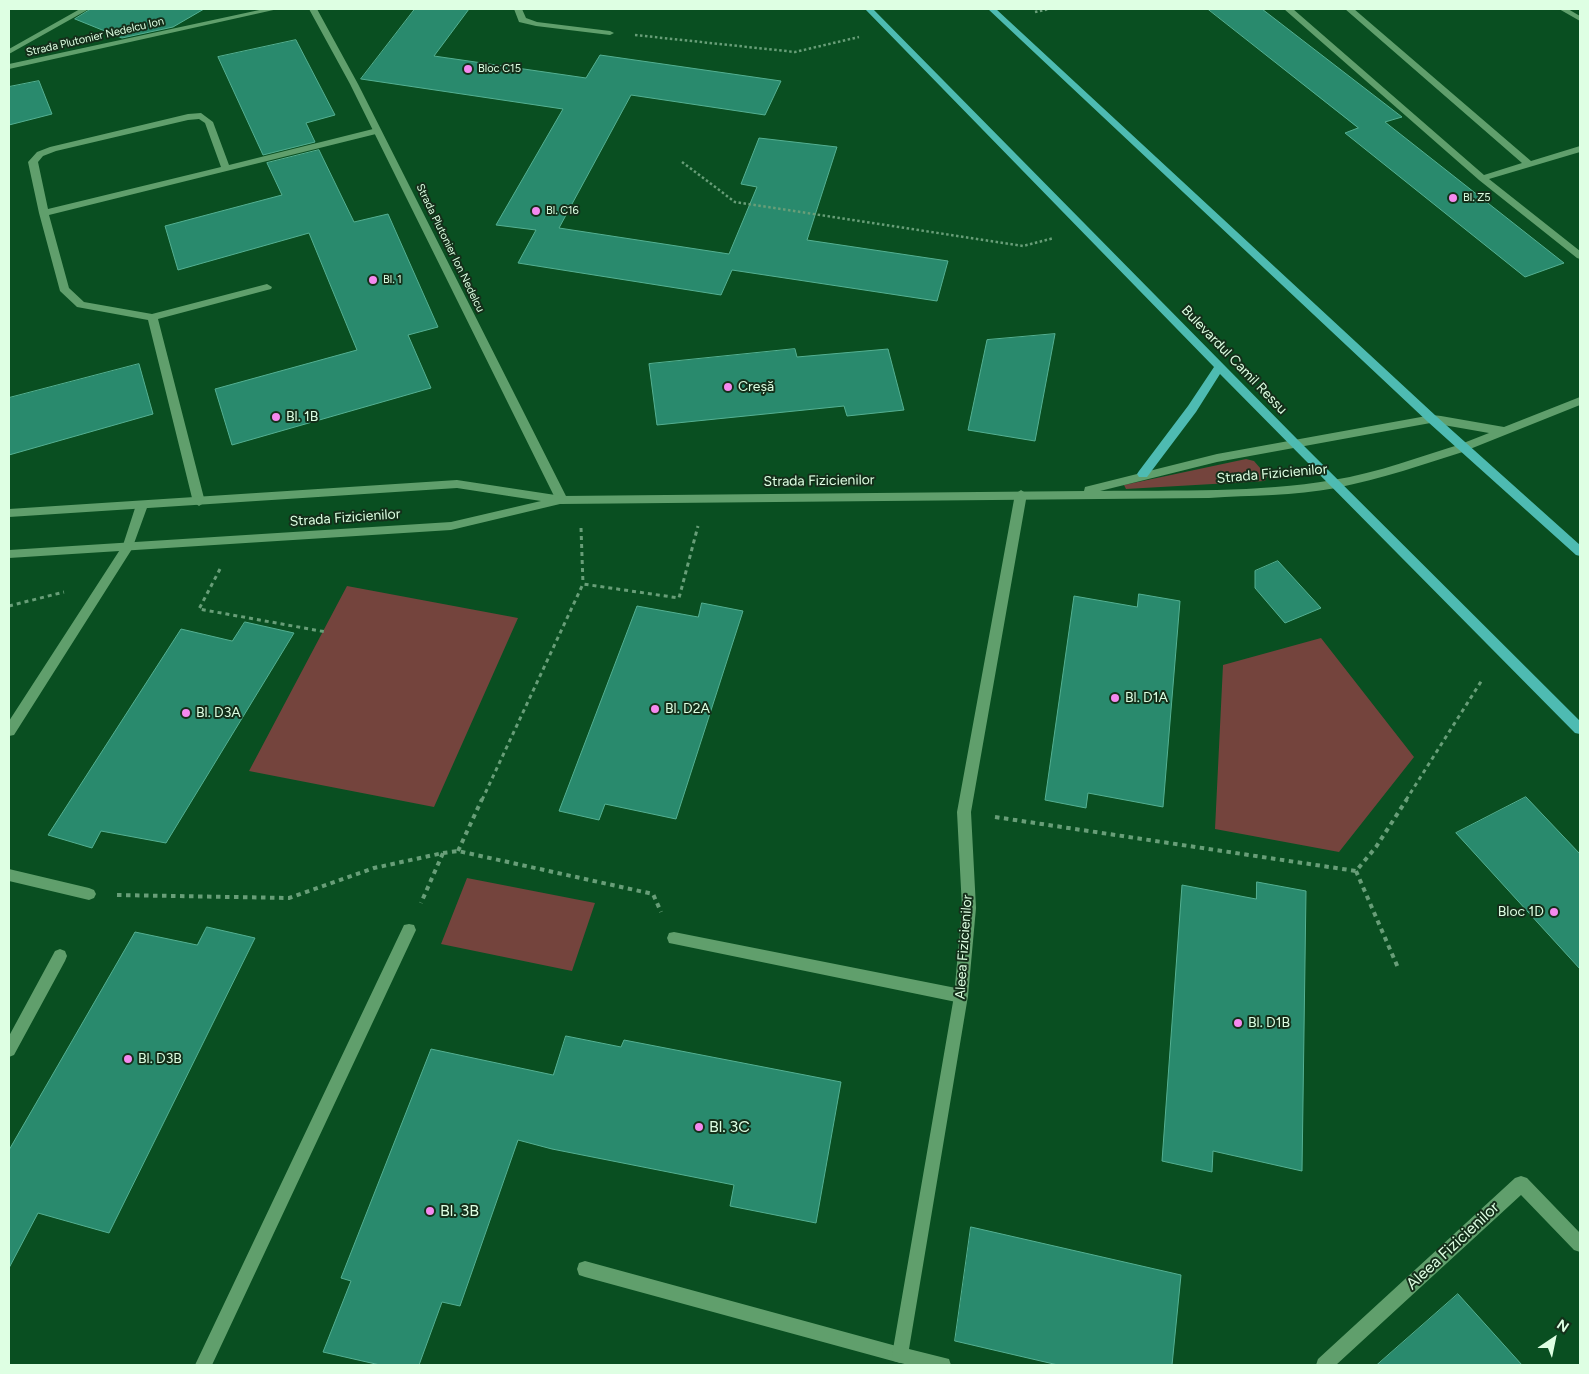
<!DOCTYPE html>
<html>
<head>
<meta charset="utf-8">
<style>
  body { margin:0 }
  #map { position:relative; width:1589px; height:1374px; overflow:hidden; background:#094f21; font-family:Figtree,sans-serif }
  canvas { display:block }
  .frame { position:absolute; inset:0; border:10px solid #deffe3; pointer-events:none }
  .north { position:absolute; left:1529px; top:1314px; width:50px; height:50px; -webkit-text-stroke:4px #142f1a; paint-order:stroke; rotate:34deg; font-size:14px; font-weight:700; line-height:20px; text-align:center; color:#deffe3 }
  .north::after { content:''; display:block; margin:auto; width:18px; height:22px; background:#deffe3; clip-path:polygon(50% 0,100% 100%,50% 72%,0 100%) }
</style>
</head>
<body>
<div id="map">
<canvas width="1589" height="1374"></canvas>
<div class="frame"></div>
<div class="north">N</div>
</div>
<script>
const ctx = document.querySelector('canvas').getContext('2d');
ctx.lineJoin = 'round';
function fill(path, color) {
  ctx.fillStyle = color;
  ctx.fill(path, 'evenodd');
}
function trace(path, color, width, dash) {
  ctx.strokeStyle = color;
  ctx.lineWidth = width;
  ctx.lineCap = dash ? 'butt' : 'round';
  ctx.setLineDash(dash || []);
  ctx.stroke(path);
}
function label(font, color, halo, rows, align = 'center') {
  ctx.font = font + ' Figtree,sans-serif';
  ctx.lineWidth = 4;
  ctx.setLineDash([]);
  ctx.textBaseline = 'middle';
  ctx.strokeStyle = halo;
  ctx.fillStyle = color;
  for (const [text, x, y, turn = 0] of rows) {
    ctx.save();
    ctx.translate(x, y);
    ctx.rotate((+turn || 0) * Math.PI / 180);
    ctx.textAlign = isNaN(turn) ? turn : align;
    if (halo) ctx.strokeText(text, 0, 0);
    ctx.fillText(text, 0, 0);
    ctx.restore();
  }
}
fill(new Path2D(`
  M1246,459l8,2 13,15 -2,5 -139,8 -2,-4z
  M347,586l171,32 -84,189 -185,-36z
  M1321,638l93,119 -75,95 -124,-23 8,-164z
  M467,878l128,25 -23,68 -131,-27z`), '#74443d');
const building = new Path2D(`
  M91,9h113l-31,18 -51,11 -47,-19z
  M415,9h54l-35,47 152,22 14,-23 181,26 -16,34 -134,-20 -72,133 170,26 28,-67 -16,-3 18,-46 78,9 -30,93 141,21 -11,40 -205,-31 -11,25 -203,-32 18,-33 -40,-5 67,-116 -202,-30z
  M1208,9h54l140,108 -17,5 179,141 -39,14 -180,-144 13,-5z
  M296,40l39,75 -29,8 9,19 -52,13 -45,-98z
  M39,81l13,33 -43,11v-38z
  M319,150l35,72 34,-8 50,113 -30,8 23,53 -199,57 -17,-56 142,-39 -48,-117 -131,37 -13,-44 117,-31 -15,-32z
  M1055,334l-20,107 -67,-11 19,-90z
  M795,349l2,8 91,-8 16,61 -57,6 -3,-10 -187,19 -8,-61z
  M139,364l14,50 -144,41v-57z
  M1278,561l43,47 -36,15 -30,-35v-17z
  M1139,594l41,7 -17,206 -75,-14 -2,15 -41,-8 29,-204 63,11z
  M702,603l41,8 -67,208 -71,-15 -6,16 -40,-9 78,-205 61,11z
  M245,622l49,11 -128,210 -65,-12 -9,17 -44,-13 133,-206 51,12z
  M1526,797l54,57v115l-124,-136z
  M1257,882l49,9 -4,280 -89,-20 -1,21 -50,-11 20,-276 74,14z
  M207,927l48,11 -146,295 -71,-20 -29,55v-118l126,-218 62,13z
  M566,1036l55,11 3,-7 217,42 -25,141 -86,-17 4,-21 -182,-36 -34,-9 -58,166 -18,-4 -23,63h-39l-57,-13 28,-71 -10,-3 90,-229 122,26z
  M971,1227l210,48 -9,90h-114l-103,-24z
  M1458,1294l64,71h-145z`);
fill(building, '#298a6d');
trace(building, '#54b092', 1);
trace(new Path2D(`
  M1035,12l14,-3
  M635,35l160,17 64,-15
  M682,162l53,40 288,44 31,-8`), '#689e78', 2.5, [2.5, 2.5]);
trace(new Path2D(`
  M581,528l2,56
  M220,569l-21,40 127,23
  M9,606l55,-14
  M482,800l101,-216 96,14 19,-72
  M1406,800l76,-120`), '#689e78', 3, [4, 4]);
trace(new Path2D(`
  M995,817l361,54 20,-24 31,-48
  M458,851l24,-52
  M443,853l15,-2 195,43 8,18
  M1356,871l43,99
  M117,895l172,3 85,-30 69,-15 -22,50`), '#689e78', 4, [4.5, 4.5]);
fill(new Path2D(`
  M514,9h8l4,9 11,4 73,9 4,2 -4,2 -74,-9 -17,-4z
  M1284,9h9l191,166 38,-12 -177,-154h9l177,152 49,-15v6l-91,27 91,72v8l-3,-1 -98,-78z
  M1559,9h9l12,7v5z
  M201,113l12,9 16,43 148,-37 4,3 -1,2 -331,82 20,73 15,14 68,12 115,-30 5,3 -1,2 -113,30 47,183 -6,4 -6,-4 -45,-182 -71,-13 -17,-16 -21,-78 -11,-51 9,-10 13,-5 138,-33zM199,119l6,4 16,44 -173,42 -10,-47 5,-6 13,-5 132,-31z
  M9,869l80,19 5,2 2,4 -2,4 -5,2 -80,-19z
  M409,924l5,1 2,5 -204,435h-17l209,-440z
  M674,932l287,57 5,2 2,5 -2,5 -5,2 -287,-59 -5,-1 -2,-5 2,-5z
  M60,949l5,2 2,5 -2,5 -51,94 -5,2v-21l46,-85z
  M585,1261l315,86 6,2 2,6 -2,6 -6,2 -315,-86 -6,-2 -2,-6 2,-6z`), '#609f6c');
fill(new Path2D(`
  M80,9h9l-80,45v-5z
  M264,9h14l-269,60v-5z
  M309,9h8l41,75 210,416 -2,3 -4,1 -6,-4 -206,-416z
  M1580,397v8l-115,46 -4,-1 -1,-3 1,-3 28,-11 -57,-10 -5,-4 5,-4 9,1 63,11z
  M1021,490l6,4 -56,318 5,96 -8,88 -59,353 40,10 2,6h-43l-14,-4 -2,-6 62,-359 8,-88 -5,-96 58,-318z
  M142,501l6,4 -16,44 -118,186 -5,1v-15l114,-176 13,-40z
  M1521,1176l6,2 53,55v19l-6,-2 -53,-55 -185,170h-20l2,-6 197,-181z`), '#609f6c');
fill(new Path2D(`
  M1432,415l5,4 -1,3 -219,40 -117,29c77,-1 157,2 233,-11 45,-7 88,-24 132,-37l5,4 -1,3c-44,14 -88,29 -133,38 -42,8 -85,7 -127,10l-649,6 -109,26 -442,28v-8l442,-28 90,-21 -84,-13 -448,29v-8l448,-29 105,16 522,-5 1,-4 132,-33z`), '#609f6c');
fill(new Path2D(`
  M865,9h8l425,431 282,281v13l-5,-1 -355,-359 -24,38 -49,65h-8l-2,-3 2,-3 49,-65 26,-39z
  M988,9h8l440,407 144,129v11l-4,-1 -148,-133z`), '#4ebbb2');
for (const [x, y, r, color] of [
  [468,69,5,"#f589ef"],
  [1453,198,5,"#f589ef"],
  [536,211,5,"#f589ef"],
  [373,280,5,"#f589ef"],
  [728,387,5,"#f589ef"],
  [276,417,5,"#f589ef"],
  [1115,698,5,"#f589ef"],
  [655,709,5,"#f589ef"],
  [186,713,5,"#f589ef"],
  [1554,912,5,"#f589ef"],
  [1238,1023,5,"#f589ef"],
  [128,1059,5,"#f589ef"],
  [699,1127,5,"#f589ef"],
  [430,1211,5,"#f589ef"]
]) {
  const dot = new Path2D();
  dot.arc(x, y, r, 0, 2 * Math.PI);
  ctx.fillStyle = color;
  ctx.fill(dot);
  trace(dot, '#142f1a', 2);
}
label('11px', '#deffe3', '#142f1a', [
  ["Strada Plutonier Nedelcu Ion",95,37,-13],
  ["Strada Plutonier Ion Nedelcu",450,248,64]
]);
label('11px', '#deffe3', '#142f1a', [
  ["Bloc C15",478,69],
  ["Bl. Z5",1463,198],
  ["Bl. C16",546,211],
  ["Bl. 1",383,280]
], 'left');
label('14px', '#deffe3', '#142f1a', [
  ["Bulevardul Camil Ressu",1234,360,46],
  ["Strada Fizicienilor",1272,474,-5],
  ["Strada Fizicienilor",819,481,-1],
  ["Strada Fizicienilor",345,518,-4],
  ["Aleea Fizicienilor",964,947,-86]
]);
label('14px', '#deffe3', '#142f1a', [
  ["Creșă",738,387],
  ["Bl. 1B",286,417],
  ["Bl. D1A",1125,698],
  ["Bl. D2A",665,709],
  ["Bl. D3A",196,713],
  ["Bloc 1D",1544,912,"right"],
  ["Bl. D1B",1248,1023],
  ["Bl. D3B",138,1059]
], 'left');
label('16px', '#deffe3', '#142f1a', [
  ["Bl. 3C",709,1127],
  ["Bl. 3B",440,1211]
], 'left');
label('16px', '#deffe3', '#142f1a', [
  ["Aleea Fizicienilor",1453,1246,-43]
]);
</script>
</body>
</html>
